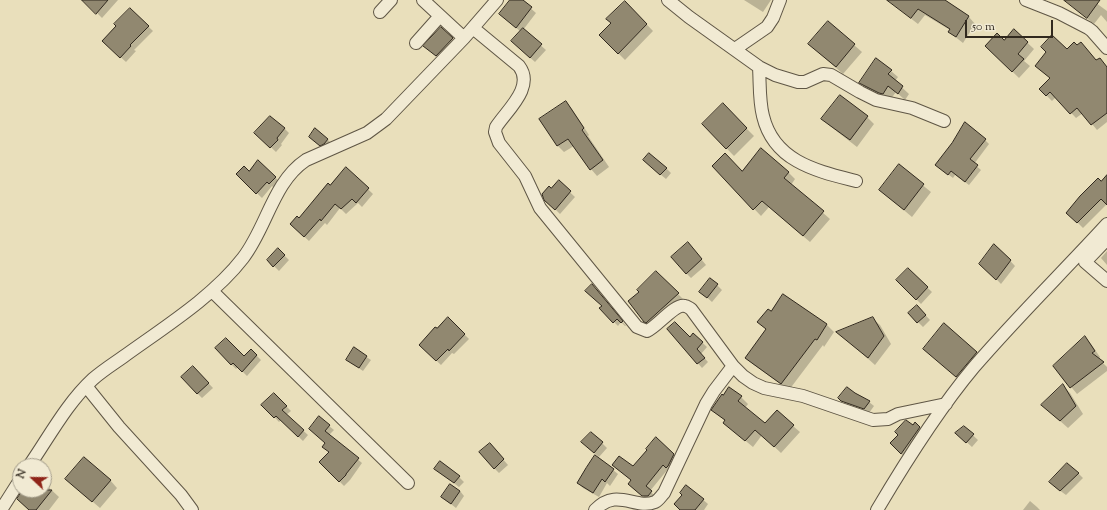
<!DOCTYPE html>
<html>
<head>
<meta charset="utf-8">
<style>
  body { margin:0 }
  #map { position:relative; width:1107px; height:510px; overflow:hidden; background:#e9dfbb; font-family:"Sorts Mill Goudy",serif }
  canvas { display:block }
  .north { position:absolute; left:12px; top:458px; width:40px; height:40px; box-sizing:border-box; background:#f1ead3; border:1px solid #a49d8b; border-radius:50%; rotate:292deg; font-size:11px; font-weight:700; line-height:16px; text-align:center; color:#31291e }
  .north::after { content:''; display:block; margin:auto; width:14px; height:18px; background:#8f2418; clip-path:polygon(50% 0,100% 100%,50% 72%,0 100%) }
  .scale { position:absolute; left:965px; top:20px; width:88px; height:18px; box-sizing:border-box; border:2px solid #31291e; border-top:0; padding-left:5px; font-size:12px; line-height:14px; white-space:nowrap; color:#31291e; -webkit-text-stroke:3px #f1ead3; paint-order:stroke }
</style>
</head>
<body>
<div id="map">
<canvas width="1107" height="510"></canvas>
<div class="north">N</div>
<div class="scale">50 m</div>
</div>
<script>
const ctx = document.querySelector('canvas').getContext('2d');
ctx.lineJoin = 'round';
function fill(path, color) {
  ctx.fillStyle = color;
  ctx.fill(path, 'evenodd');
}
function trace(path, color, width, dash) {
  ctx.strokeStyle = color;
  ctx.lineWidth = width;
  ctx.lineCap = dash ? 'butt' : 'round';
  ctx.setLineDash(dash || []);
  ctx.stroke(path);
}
fill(new Path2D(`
  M84,0h34l-16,18z
  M511,0h10l15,13 -13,17 23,20 -11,12 -18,-16 4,-14 -21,-18z
  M744,0h27l-8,12z
  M887,0h55l27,17 6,7 -12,19 -14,-11 1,-2 -25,-15 -7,9z
  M1069,0h23l15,11v11l-6,-7 -7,9 -19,-15 -7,-7z
  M625,2l28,29 -28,29 -25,-25 12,-12z
  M130,9l23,22 -19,19 2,1 -10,11 -23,-21z
  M441,28l19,18 -16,17 -19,-17z
  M1014,30l20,19 -10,12 6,5 -11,12 -33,-32 18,-4z
  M1081,43l16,18 10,6v55l-10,8 -14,-17 -7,5 -20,-21 -4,4 -12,-12 11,-11 16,-28 10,-4z
  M854,45l8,7 -19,22 -26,-23z
  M891,71l7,6 -3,4 14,13 -4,6 -9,-8 -6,8 -23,-11 -7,-7z
  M565,102l7,7 17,26 -1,1 21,31 -12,9 -6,-7 -17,-23 -10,6 -6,-6 -18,-27z
  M723,105l31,31 -20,20 -31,-32z
  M867,117l7,7 -17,23 -27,-21 -7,-7z
  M284,128l5,5 -8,11 1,1 -6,7 -20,-19z
  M310,137l17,2 5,5 -7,6z
  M985,140l4,4 -15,20 7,6 -12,15 -14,-10 -2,3 -12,-9z
  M259,162l21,20 -6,6 -2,-2 -10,12 -25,-24 12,-2z
  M649,165l17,3 5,5 -5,6z
  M713,166l29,6h46l7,7 -4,6 39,34 -20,23 -41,-35 -8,9z
  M899,166l32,26 -19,25 -32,-27z
  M346,168l27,26 -11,13 -4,-4 -12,11 -6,-6 -13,17 -2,-2 -16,18 -13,-12 3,-9z
  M1107,176v28l-24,24 -15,-15z
  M559,182l16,15 -15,17 -15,-15 6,-9z
  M995,245l20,21 -14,18 -20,-21z
  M278,249l11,11 -10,11 -11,-11z
  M693,249l13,16 -15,13 -5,-5z
  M1107,251v14l-6,-7z
  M908,269l24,23 -11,12 -24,-24z
  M656,272l28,28 -27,26 -5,2 -7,-7 -4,-29z
  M717,285l5,5 -10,12 -11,-10z
  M596,289l30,37h-1l-4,-4 -3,4 -18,-18 3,-2z
  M784,295l43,30 7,7 -10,15 -1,-2 -34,45 -35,-25 -8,-7 21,-28 -9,-8 14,-9z
  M917,306l13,14 -7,7 -14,-14z
  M448,318l21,21 -15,15 -2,-1 -11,12 -21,-20z
  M872,318l8,7 11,19 -16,21 -37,-33z
  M944,325l40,35 -20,24 -40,-35z
  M668,329l22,10 4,-4 13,12 -6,7 7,8 -6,6z
  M1085,338l6,6 9,13 -1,2 8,8v4l-30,23 -23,-28z
  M216,349l28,9 7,-8 10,10 -14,16 -9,-9 -2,2z
  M354,349l17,11 -8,11 -16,-11z
  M198,372l15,16 -11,10 -5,-5z
  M1063,386l7,7 13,21 -15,14 -18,-16z
  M274,394l17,17 -5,4 22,20 -5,6 -22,-21 -2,2 -16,-17z
  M741,397l7,7 -3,4 21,16 27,2 7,6 -19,21 -19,-18 -9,12 -22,-18 -6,-8 -13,-11z
  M839,397l30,5 5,4 -5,7 -22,-7z
  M915,423l9,8 -19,27 -14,-15z
  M329,426l5,4 -5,5 33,28 -12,17 -6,6 -24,-24 10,-9 -4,-10 -11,-9z
  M964,427l14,13 -6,7 -11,-10z
  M657,439l21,20 -7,13 -3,-3 -18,22 5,5 -7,4 -14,-12 -2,-7 -19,-16 20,3z
  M602,443l5,5 -8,9 -12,-10z
  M494,449l14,16 -9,8 -5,-5z
  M435,469l24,8 5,5 -5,5z
  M613,470l5,4 -8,12 -3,-3 -8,14 -16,-9 -5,-5z
  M1078,473l5,5 -17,17 -11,-8z
  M66,479l44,1 7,8 -17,20z
  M44,483l15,14 -10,13h-20l-11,-11 5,-9h21z
  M687,486l21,18 -4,6h-23l2,-15z
  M460,491l4,5 -8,12 -14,-11z
  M1030,501l7,6 3,3h-17z`), '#0003');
const building = new Path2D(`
  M82,0h26l-12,14z
  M510,0h13l9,7 -16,21 -17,-14z
  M887,0h58l24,16 -13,21 -8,-5 2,-3 -32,-20 -7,9z
  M1064,0h36l-13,18z
  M625,1l22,23 -29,30 -19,-19 12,-12 -5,-4z
  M130,8l19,18 -19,19 1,1 -11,12 -18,-17 14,-15 -2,-2z
  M828,21l27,23 -19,23 -28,-23z
  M441,27l12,11 -17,18 -13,-10z
  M523,28l19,16 -12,14 -19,-17z
  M1014,29l14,13 -10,12 6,5 -12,13 -27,-26 12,-13 7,7z
  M1052,35l15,14 7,-7 3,3 4,-3 15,18 4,-2 7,9v46l-16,12 -14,-17 -7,6 -20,-22 -4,4 -7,-7 11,-11 -15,-12 11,-14 -5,-5z
  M876,58l16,12 -4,4 15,12 -5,8 -10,-8 -5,8 -4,-1 -20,-10z
  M840,95l28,21 -18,24 -29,-21z
  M566,101l18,27 -2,2 21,30 -13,10 -22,-31 -11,7 -18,-27z
  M723,103l24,25 -21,21 -24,-25z
  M270,116l15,12 -8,10 1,2 -8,8 -16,-15z
  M965,122l21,17 -16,20 8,6 -13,17 -14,-11 -3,4 -13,-10 17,-22z
  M315,128l13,11 -4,5 -4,2 -11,-9z
  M761,148l28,24 -5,6 40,33 -21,25 -41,-35 -9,9 -41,-44 13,-13 17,18z
  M649,153l18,15 -7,7 -17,-15z
  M258,160l18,17 -7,7 -2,-2 -11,12 -20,-20 8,-8 5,5z
  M899,164l25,20 -20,26 -25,-20z
  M346,167l23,21 -13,15 -4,-4 -11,10 -6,-5 -14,17 -1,-2 -16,18 -14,-13 7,-8 2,2 29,-35 2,2z
  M1107,175v30l-6,-6 -24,24 -11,-10 14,-17 18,-18 3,3z
  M559,180l12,11 -16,19 -11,-10 -2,-6 7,-8 2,2z
  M688,242l14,17 -16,15 -15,-17z
  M994,244l17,16 -15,20 -17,-16z
  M278,248l7,7 -12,12 -6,-7z
  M908,268l20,19 -12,13 -20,-20z
  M656,271l23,22 -33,30 -2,-1 -16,-21 11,-9 -2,-2z
  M710,278l8,6 -11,14 -8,-6z
  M592,284l31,37 -2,2 -4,-4 -4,4 -14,-15 3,-2 -17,-15z
  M783,294l44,30 -10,16 -2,-1 -34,45 -36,-26 21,-29 -9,-7 11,-13 3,2z
  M917,305l9,10 -9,8 -9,-10z
  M448,317l17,17 -16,17 -1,-2 -12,12 -17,-16 16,-18 2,1z
  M873,317l11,19 -16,22 -32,-26z
  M675,322l15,15 3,-4 10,9 -6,7 8,9 -8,6 -30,-35z
  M944,323l33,29 -21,25 -33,-28z
  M1085,336l10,15 -3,2 12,9 -34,26 -17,-22z
  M226,338l18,18 7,-7 6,6 -15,17 -9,-9 -2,2 -16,-17z
  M354,347l13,9 -8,12 -13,-8z
  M193,366l16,17 -12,11 -16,-17z
  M1063,384l13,22 -16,15 -19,-16z
  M729,387l13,9 -4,5 27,22 12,-13 17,15 -20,22 -19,-17 -10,11 -22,-18 2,-3 -14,-10 11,-16 1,1z
  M847,387l8,6 15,8 -6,8 -23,-8 -3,-3z
  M274,393l13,13 -5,4 22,20 -6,7 -22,-21 -2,2 -13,-13z
  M319,416l11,9 -5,6 34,27 -13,16v1l-7,7 -20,-20 10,-10 -7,-5 3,-4 -16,-14z
  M906,420l7,5 2,-3 5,5 -19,27 -11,-11 8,-8 -3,-3z
  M964,426l10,8 -8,9 -11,-10z
  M591,432l12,10 -9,11 -13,-11z
  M656,437l18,17 -6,12 -2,2 -3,-3 -17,21 6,5 -4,5h-6l-14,-12 3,-4 -19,-15 7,-9 14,10 14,-16 -1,-1z
  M490,443l14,16 -10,10 -15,-17z
  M595,455l19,14 -9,13 -3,-3 -9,14 -16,-10 9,-15z
  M84,457l27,23 -19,22 -27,-23z
  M440,461l20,15 -6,7 -20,-14z
  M1067,463l12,10 -19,18 -11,-9z
  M450,484l10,7 -9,13 -10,-7z
  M686,485l18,14 -9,11h-15l-6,-6 8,-9 -2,-2z
  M23,490h29l-16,20h-7l-12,-11z`);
fill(building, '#918870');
trace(building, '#31291e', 1);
const minor = new Path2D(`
  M423,0l41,38
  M668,0l21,17 70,50 16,8 23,7h7l18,-8 8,1 29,17 16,8 36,8 32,13
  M1026,0l33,13 29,15 4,3 15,17
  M380,12l11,-12
  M473,28l46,38c16,21 -12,44 -23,61l-1,5 4,11 26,33 15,32 97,119 10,4c10,-4 28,-28 38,-25 2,0 4,2 6,3l42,57 10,10 10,7 11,5 39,8 70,24 15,-1 10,-5 48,-10
  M416,43l24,-27
  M735,49l32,-22 6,-9 7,-18
  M759,67c1,16 0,34 4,49 11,46 54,55 93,65
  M1107,239l-22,23 22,19
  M212,291l196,192
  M86,386l33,41 62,68 11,15
  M29,466c20,-29 38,-63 64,-87 9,-8 20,-15 30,-22 40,-29 90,-60 120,-99 24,-31 30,-76 63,-98l61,-27 19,-14 78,-81 33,-38
  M1,510l19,-30
  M595,510c22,-23 40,0 60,-8 4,-2 6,-6 9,-9l42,-89 8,-13 19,-25
  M877,510c29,-49 61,-100 97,-143 43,-50 89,-95 133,-143`);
trace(minor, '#5f5645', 14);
trace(minor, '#f1ead3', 12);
</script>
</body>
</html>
